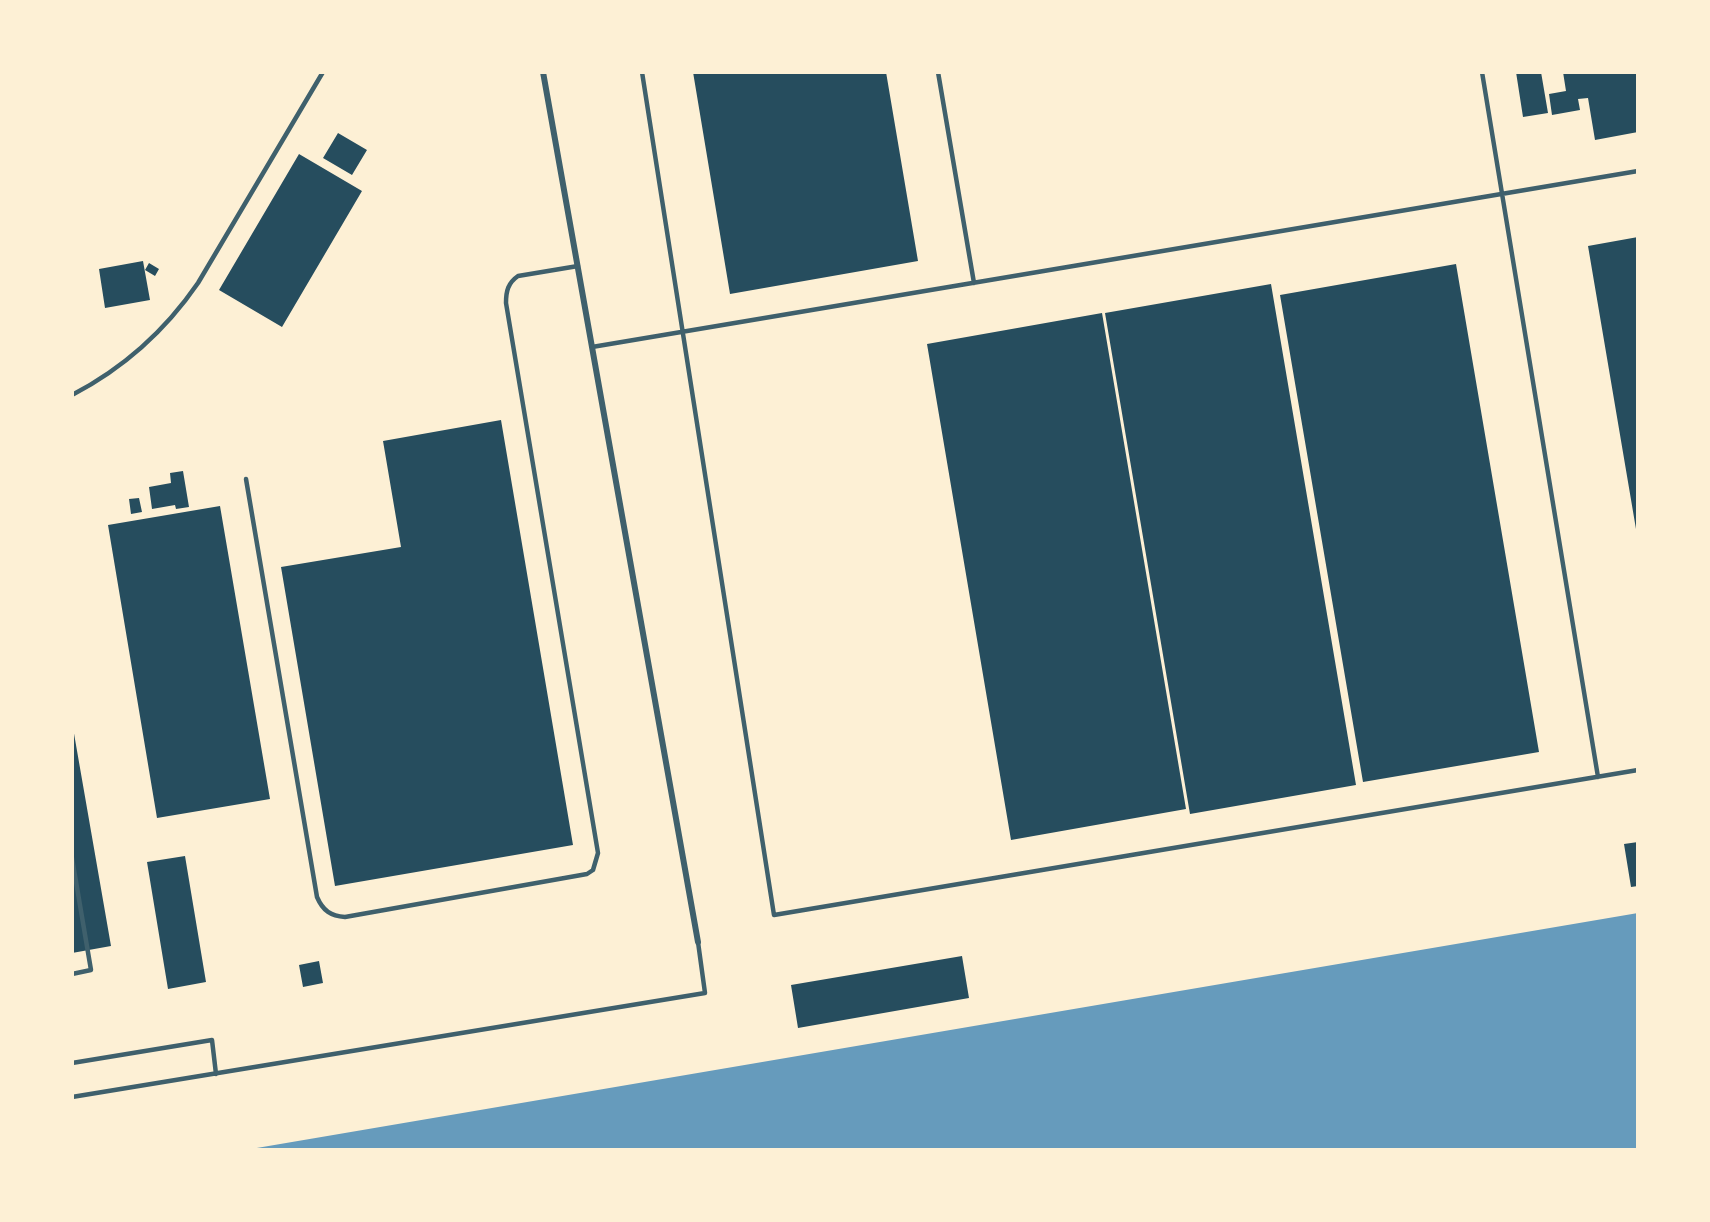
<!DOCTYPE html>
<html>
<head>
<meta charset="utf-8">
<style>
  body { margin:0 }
  #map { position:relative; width:1710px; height:1222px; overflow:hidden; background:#fdf0d5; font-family:Raleway,sans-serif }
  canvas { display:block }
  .frame { position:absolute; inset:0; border:74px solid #fdf0d5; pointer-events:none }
</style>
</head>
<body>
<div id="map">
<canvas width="1710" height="1222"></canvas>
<div class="frame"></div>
</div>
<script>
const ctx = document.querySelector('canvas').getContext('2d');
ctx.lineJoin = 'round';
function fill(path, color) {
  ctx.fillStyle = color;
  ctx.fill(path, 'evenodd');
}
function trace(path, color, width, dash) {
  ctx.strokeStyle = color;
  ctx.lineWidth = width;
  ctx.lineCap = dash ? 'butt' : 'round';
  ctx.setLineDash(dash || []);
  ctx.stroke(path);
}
fill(new Path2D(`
  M1638,913v237h-1393z`), '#669bbc');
fill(new Path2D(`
  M693,72h193l32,189 -188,33z
  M1516,72h25l7,41 -25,4z
  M1563,72h75v60l-43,8 -7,-42 -10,1 2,11 -28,5 -3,-21 17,-3z
  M338,133l29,17 -15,25 -29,-17z
  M299,154l63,37 -80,136 -63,-37z
  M1638,237v298h-1l-49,-289z
  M143,261l7,39 -45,8 -6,-39z
  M149,263l10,6 -4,7 -10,-6z
  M1456,264l83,488 -176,30 -83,-487z
  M1271,284l85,501 -166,29 -85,-501z
  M1102,313l84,496 -175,31 -84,-496z
  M501,420l72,425 -238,41 -54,-319 120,-20 -18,-106z
  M183,471l6,36 -13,2 -1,-4 -23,4 -3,-22 22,-4 -1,-10z
  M139,498l3,14 -11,2 -2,-15z
  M220,506l50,293 -113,19 -49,-293z
  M72,722l39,224 -39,7z
  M1638,842v44l-7,1 -7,-43z
  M185,856l21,126 -38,7 -21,-127z
  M962,956l7,42 -171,30 -7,-43z
  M319,961l4,22 -20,4 -4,-22z`), '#264d5e');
trace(new Path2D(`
  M642,72l132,843 864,-145
  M938,72l36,211
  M1482,72l116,705
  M592,347l1046,-176
  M72,395c52,-27 93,-64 126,-112l125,-211
  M246,479l71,418c6,14 14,19 28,20l242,-43 6,-4 5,-17 -92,-550c0,-12 2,-20 12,-27l60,-10
  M72,858l19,112 -19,4
  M72,1063l140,-23 4,34
  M72,1097l633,-104 -7,-51`), '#3f606c', 4.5);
trace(new Path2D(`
  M543,72l155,870`), '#3f606c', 6);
</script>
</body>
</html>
